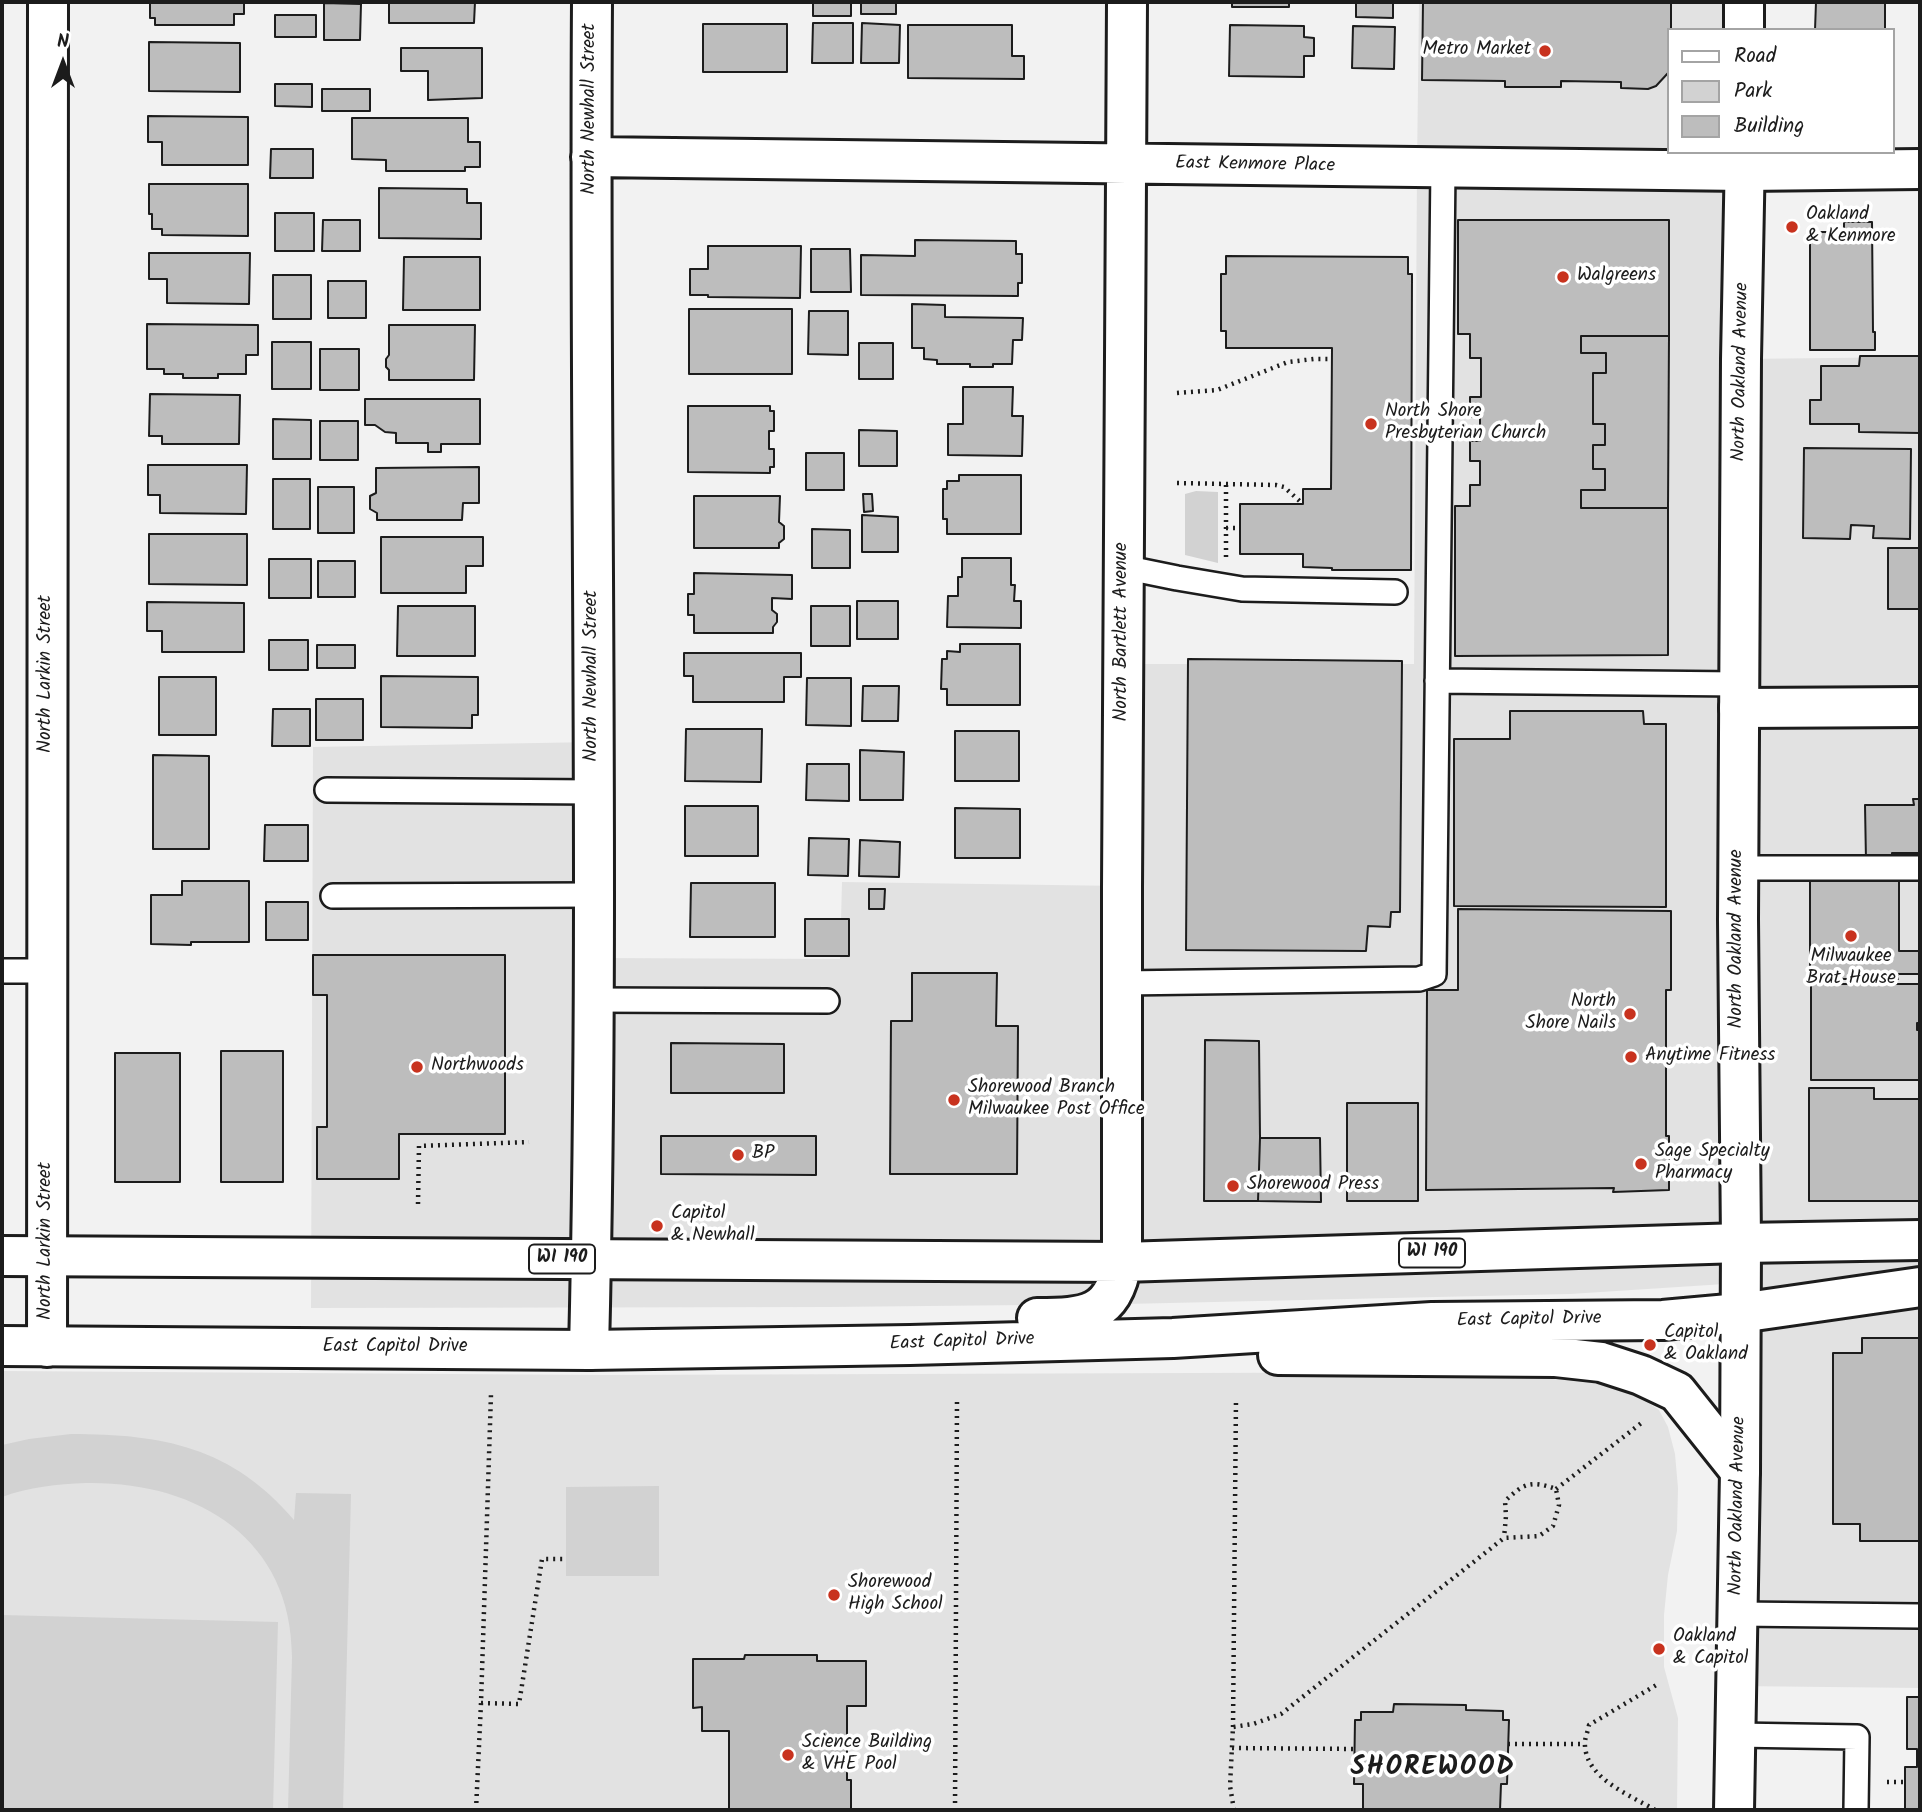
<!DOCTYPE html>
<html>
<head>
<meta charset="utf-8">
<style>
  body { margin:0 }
  #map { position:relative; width:1922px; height:1812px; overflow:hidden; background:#f2f2f2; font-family:Kalam,sans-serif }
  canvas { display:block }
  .frame { position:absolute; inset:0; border:4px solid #1c1c1c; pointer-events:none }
  .legend { position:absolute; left:1667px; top:28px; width:228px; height:126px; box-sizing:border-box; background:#fff; border:2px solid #a4a4a4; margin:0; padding:9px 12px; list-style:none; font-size:21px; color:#1c1c1c }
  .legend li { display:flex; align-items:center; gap:14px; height:35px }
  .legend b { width:35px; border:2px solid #a4a4a4 }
  .north { position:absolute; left:28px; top:28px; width:70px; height:70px; -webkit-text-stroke:5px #fff; paint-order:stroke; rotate:0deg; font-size:19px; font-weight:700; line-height:28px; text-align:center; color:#1c1c1c }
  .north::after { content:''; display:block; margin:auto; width:24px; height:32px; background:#1c1c1c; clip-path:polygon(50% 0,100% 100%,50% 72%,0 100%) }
</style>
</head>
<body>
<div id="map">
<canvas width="1922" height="1812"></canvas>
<div class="frame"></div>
<ul class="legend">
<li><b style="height:9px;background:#fff"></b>Road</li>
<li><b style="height:19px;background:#d2d2d2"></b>Park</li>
<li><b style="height:19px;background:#bdbdbd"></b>Building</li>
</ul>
<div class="north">N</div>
</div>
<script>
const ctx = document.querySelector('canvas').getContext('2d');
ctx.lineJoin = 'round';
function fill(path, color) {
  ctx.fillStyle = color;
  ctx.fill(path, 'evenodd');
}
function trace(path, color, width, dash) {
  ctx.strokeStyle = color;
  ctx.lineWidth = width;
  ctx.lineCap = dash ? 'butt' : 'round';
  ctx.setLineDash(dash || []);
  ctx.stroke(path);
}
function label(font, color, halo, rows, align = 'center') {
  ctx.font = font + ' Kalam,sans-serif';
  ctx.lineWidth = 7;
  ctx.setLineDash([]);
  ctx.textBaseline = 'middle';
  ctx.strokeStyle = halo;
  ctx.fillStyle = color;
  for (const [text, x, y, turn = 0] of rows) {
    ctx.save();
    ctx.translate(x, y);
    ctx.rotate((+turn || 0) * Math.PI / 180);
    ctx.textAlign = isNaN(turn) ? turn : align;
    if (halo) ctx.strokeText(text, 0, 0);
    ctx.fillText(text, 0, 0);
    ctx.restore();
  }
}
fill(new Path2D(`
  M1419,2h325v28h-76v122h77l-4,207 179,-2v1331l-183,-2 3,-403 -170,11 -445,10 -296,3 -518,1 2,-561 281,-5 -1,216 247,1 2,-77 280,4 1,-222h291l3,-497z
  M2,1371l601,4 885,-3 81,3 40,8 31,14 19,13 9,17 7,27 3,34 -1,43 -9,44 -4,40v52l14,51 -1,92h-1675z`), '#e2e2e2');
fill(new Path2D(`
  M1196,491l22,1v71l-33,-8v-61z
  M71,1434c92,0 161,13 223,86l2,-27 55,1 -8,316h-55l4,-153c0,-120 -97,-176 -206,-174 -29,1 -57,4 -84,14v-52l27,-6z
  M659,1486v90h-93v-89z
  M2,1615l276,7 -5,188h-271z`), '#d2d2d2');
const building = new Path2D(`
  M150,2h94v12h-10v11h-79v-7h-5z
  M389,2h86l-1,21h-85z
  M813,2h38v14h-38z
  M861,2h35v12h-35z
  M1232,2h57v5h-57z
  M1356,2h37v16l-37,-1z
  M1423,2h248v28h-3v43l-12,13 -8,3 -27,-1v-6l-60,-1v6h-56v-6l-83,-1z
  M1816,2h69v28h-70z
  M324,3l37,1 -1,36h-36z
  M275,15h41v22h-41z
  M813,23h40v40h-41z
  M862,23l38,2 -1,38h-38z
  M703,24h84v48h-84z
  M908,25h104v31h12v23l-116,-1z
  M1230,25l74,1v11l10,1v18h-10v21l-75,-1z
  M1353,26l42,1 -1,42 -42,-1z
  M149,42l91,1v49l-91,-1z
  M401,48h81v50l-54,2v-29h-27z
  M275,84h37v23l-37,-1z
  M322,89h48v22h-48z
  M148,116l100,1v48h-86v-23h-14z
  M352,118h116v24h12v25h-15v4h-79v-11l-34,-1z
  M271,149h42v29h-43z
  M149,184h99v52l-86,-1v-6h-10v-15h-3z
  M379,188l88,1v14h14v36l-102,-1z
  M275,213h39v38h-39z
  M323,220h37v31h-38z
  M1458,220h211v116h-88v17h25v20h-13v51h12v21h-12v24h12v21h-24v18h87v147l-213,1v-150h15v-21h10v-24h-10v-20h10v-24h-10v-20h11v-39h-11v-24h-12z
  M1844,222h28l1,110h2v18h-65v-118h34z
  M915,240l101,1v13h6v29h-4v13l-157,-1v-40l54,1z
  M708,246h93l-1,52 -92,-1v-2h-18v-26h18z
  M811,249h39l1,43h-40z
  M149,253h101l-1,51 -82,-1v-24h-18z
  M1226,256l182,1v17h4l-1,296h-79v-2l-29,-1v-13h-63v-50h63v-15h28l1,-141h-106v-17h-5v-57h5z
  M404,257h76v53h-77z
  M273,275h38v44h-38z
  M328,281h38v37h-38z
  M912,304l33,1v12l78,1 -1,22h-9l-1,24h-19v3h-23v-3h-33v-4l-13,-1v-11h-12z
  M689,309h103v65h-103z
  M809,311h39v44l-40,-1z
  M147,324l111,1v30h-12v19h-28v4h-35v-4h-19v-5h-17z
  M389,325h86l-1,55h-85v-10l-3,-3v-8l3,-4z
  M1581,336h88l-1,172h-87v-18h24v-21h-12v-24h12v-21h-12v-51h13v-20h-25z
  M272,342h39v47h-39z
  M859,343h34v36h-34z
  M320,349h39v41h-39z
  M1860,356h60v77l-61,-1v-8h-49v-24h11v-34h38z
  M963,387h50l-1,29h11l-1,40 -74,-1v-31h15z
  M150,394l90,1 -1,49h-77v-8h-13z
  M365,399h115v45h-39v8h-13v-9h-32v-10l-11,-1 -10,-7h-10z
  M688,406h82v5h4v20h-5v18h5v18h-4v6l-82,-1z
  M273,419l38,1v39h-38z
  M320,421h38v39h-38z
  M859,430l38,1v35h-38z
  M1804,448l107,1 -1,90 -37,-1 1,-12 -23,-1 -1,14 -47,-1z
  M806,453h38v37h-38z
  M148,465h99l-1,49 -86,-1v-18h-12z
  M479,467v36h-16l-1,17h-85v-7l-7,-4v-13l6,-3v-25z
  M959,475h62v59h-74v-15h-4v-30h4v-8h12z
  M273,479h37v50h-37z
  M318,487h36v46h-36z
  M863,494h9l1,17 -9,1z
  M694,496h86l-1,26 5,4v13l-5,4v5h-85z
  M862,515l36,2v35h-36z
  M812,529l38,1v38h-38z
  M149,534h98v51l-98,-1z
  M381,537h102v29h-17v27h-85z
  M1888,548h32v61h-32z
  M962,558h49v27h4l-1,16h7v27l-74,-1 1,-31h10v-19h4z
  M269,559h42v39h-42z
  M318,561h37v36h-37z
  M694,573l98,2v24l-20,-1v12l5,4v8l-4,5v6h-79v-18h-6v-21h6z
  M857,601h41v38h-41z
  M147,602l97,1v49h-82v-21h-15z
  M398,606h77v50h-78z
  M811,606h39v40h-39z
  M269,640h39v30h-39z
  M960,644h60v61h-73v-16h-6l1,-30h5v-8l13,1z
  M317,645h38v23h-38z
  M684,653h117v24h-17v25h-91v-26h-9z
  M1188,659l214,2 -2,251h-9l-1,15 -22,-1 -2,25 -180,-1z
  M381,676l97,1v38h-6v13l-91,-1z
  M159,677h57v58h-57z
  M807,678h44v48l-45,-1z
  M863,686h36l-1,35h-36z
  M316,699h47v41h-47z
  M273,709h37v37h-38z
  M1510,711h133l1,13h22v183l-212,-1v-167h56z
  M686,729h76l-1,53 -76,-1z
  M955,731h64v50h-64z
  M860,750l44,2 -1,48h-43z
  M153,755l56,1v93h-56z
  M807,764h42v37l-43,-1z
  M1913,799h7v54h-28v8h-26l-1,-56h49z
  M685,806h73v50h-73z
  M955,808l65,1v49h-65z
  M265,825h43v36h-44z
  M809,838l40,1 -1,37 -40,-1z
  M860,840l40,2 -1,35 -40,-1z
  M1810,876h89v75h21v23h-22v5h-88z
  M182,881h67v61h-58v3l-40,-1v-49h31z
  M691,883h84v54h-85z
  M869,889h16l-1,20h-15z
  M266,902h42v38h-42z
  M1458,909l213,2v79h-5v146h3v54l-56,2 1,-4 -188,2 1,-200h31z
  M805,919h44v37h-44z
  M313,955h192v179h-106v45h-82v-52h10v-132h-14z
  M912,973h85l-1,53h22l-1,148h-127l1,-153h21z
  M1811,984h109v39h-3v7h3v50h-109z
  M1205,1040l54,1 1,97 -2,63h-54z
  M671,1043l113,1v49h-113z
  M221,1051h62v131h-62z
  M115,1053h65v129h-65z
  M1809,1088h65v11h46v102h-111z
  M1347,1103h71v98h-71z
  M661,1136h155v39l-155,-1z
  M1260,1138h60l1,64 -63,-1z
  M1862,1338h58v203h-60v-17h-27v-171h29z
  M745,1655h72v6h49v45h-19v74h4v30h-122v-79h-27v-24l-9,1v-49h51z
  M1907,1697h13v113h-15v-43h12v-18h-10z
  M1394,1704l72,1v5l37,1v9h6l-2,64h-6l-1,26h-137v-26h-9l1,-64h6v-8h32z`);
fill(building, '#bdbdbd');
trace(building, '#1c1c1c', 2);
const service = new Path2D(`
  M1123,567l54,11 65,11 153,3
  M1437,681l302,3
  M327,790l267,2
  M1738,868h182
  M333,896l260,-1
  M2,971h45
  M1122,983l297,-4 15,-5 9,-807
  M593,1000l234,1
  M1738,1614l182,2
  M1736,1735l121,2 -1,73`);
const minor = new Path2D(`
  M591,157l1154,14 175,-2
  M1739,708l181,-1
  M1122,1262v-376l5,-884
  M47,1347l1,-1345
  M589,1350c11,-450 0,-899 3,-1348`);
const secondary = new Path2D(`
  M1744,2v28
  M1734,1810l6,-339 1,-228 -3,-324 3,-560 4,-207`);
const primary = new Path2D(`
  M2,1256l1120,6 619,-19 179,-3
  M1037,1318c48,0 77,-2 85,-56
  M2,1346l587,4 321,-5 263,-7 259,-16 231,-2 77,-7 180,-26
  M1278,1355l278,2 45,5 40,13 36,17 63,79`);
trace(service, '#1c1c1c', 28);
trace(minor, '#1c1c1c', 44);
trace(secondary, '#1c1c1c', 44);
trace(primary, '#1c1c1c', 44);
trace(new Path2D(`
  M1177,393l40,-3 71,-28 26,-3h18
  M1177,483l99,2 8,2 19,17
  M1226,528h14
  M1226,557v-73
  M418,1204l1,-58 110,-4
  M1556,1489l88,-68
  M481,1703l38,1 23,-145h24
  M1233,1727l3,-328
  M1508,1744h76
  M1232,1748l123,1
  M1887,1782h18
  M476,1810l5,-107 10,-309
  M955,1810l2,-410
  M1234,1810l-4,-24 3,-59 20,-3 28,-10 223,-176 35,-2 14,-10 6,-21 -3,-16c-25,-9 -32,-6 -51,12l1,15 -2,22
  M1655,1810c-25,-15 -68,-31 -70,-64 -1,-7 3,-14 4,-21l69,-41`), '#1c1c1c', 4.5, [2, 5]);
trace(service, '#fff', 23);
trace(minor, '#fff', 38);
trace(secondary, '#fff', 38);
trace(primary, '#fff', 38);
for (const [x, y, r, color] of [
  [1545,51,7,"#c8321e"],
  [1792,227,7,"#c8321e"],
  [1563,277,7,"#c8321e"],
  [1371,424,7,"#c8321e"],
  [1851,936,7,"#c8321e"],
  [1630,1014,7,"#c8321e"],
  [1631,1057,7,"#c8321e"],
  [417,1067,7,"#c8321e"],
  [954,1100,7,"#c8321e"],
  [738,1155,7,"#c8321e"],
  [1641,1164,7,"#c8321e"],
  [1233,1186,7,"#c8321e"],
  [657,1226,7,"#c8321e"],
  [1650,1345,7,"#c8321e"],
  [834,1595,7,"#c8321e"],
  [1659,1649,7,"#c8321e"],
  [788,1755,7,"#c8321e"]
]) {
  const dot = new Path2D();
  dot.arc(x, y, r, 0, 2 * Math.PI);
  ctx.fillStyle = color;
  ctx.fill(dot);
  trace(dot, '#fff', 2.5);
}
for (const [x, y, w] of [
  [1432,1253,66],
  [562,1259,66]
]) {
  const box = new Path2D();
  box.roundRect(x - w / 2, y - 14.5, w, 29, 5);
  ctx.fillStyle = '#fff';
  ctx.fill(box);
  trace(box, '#1c1c1c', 2);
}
label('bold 18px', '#1c1c1c', null, [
  ["WI 190",1432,1253],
  ["WI 190",562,1259]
]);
label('19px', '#1c1c1c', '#fff', [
  ["Metro Market",1531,51,"right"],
  ["Oakland",1806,216],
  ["& Kenmore",1806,238],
  ["Walgreens",1577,277],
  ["North Shore",1385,413],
  ["Presbyterian Church",1385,435],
  ["Milwaukee",1851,958,"center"],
  ["Brat House",1851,980,"center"],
  ["North",1616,1003,"right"],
  ["Shore Nails",1616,1025,"right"],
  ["Anytime Fitness",1645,1057],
  ["Northwoods",431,1067],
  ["Shorewood Branch",968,1089],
  ["Milwaukee Post Office",968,1111],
  ["Sage Specialty",1655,1153],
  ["Pharmacy",1655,1175],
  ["BP",752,1155],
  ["Shorewood Press",1247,1186],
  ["Capitol",671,1215],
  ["& Newhall",671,1237],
  ["Capitol",1664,1334],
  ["& Oakland",1664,1356],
  ["Shorewood",848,1584],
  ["High School",848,1606],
  ["Oakland",1673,1638],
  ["& Capitol",1673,1660],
  ["Science Building",802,1744],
  ["& VHE Pool",802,1766]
], 'left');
label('19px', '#1c1c1c', '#fff', [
  ["North Newhall Street",591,109,-90],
  ["East Kenmore Place",1255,166,1],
  ["North Oakland Avenue",1742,372,-89],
  ["North Bartlett Avenue",1123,632,-90],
  ["North Larkin Street",47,674,-90],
  ["North Newhall Street",593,676,-90],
  ["North Oakland Avenue",1738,939,-90],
  ["North Larkin Street",47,1241,-90],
  ["East Capitol Drive",1529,1321,-1],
  ["East Capitol Drive",962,1343,-2],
  ["East Capitol Drive",395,1348],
  ["North Oakland Avenue",1739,1506,-89]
]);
ctx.letterSpacing = '2px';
label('bold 26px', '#1c1c1c', '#fff', [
  ["SHOREWOOD",1433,1770]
]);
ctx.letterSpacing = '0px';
</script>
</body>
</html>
